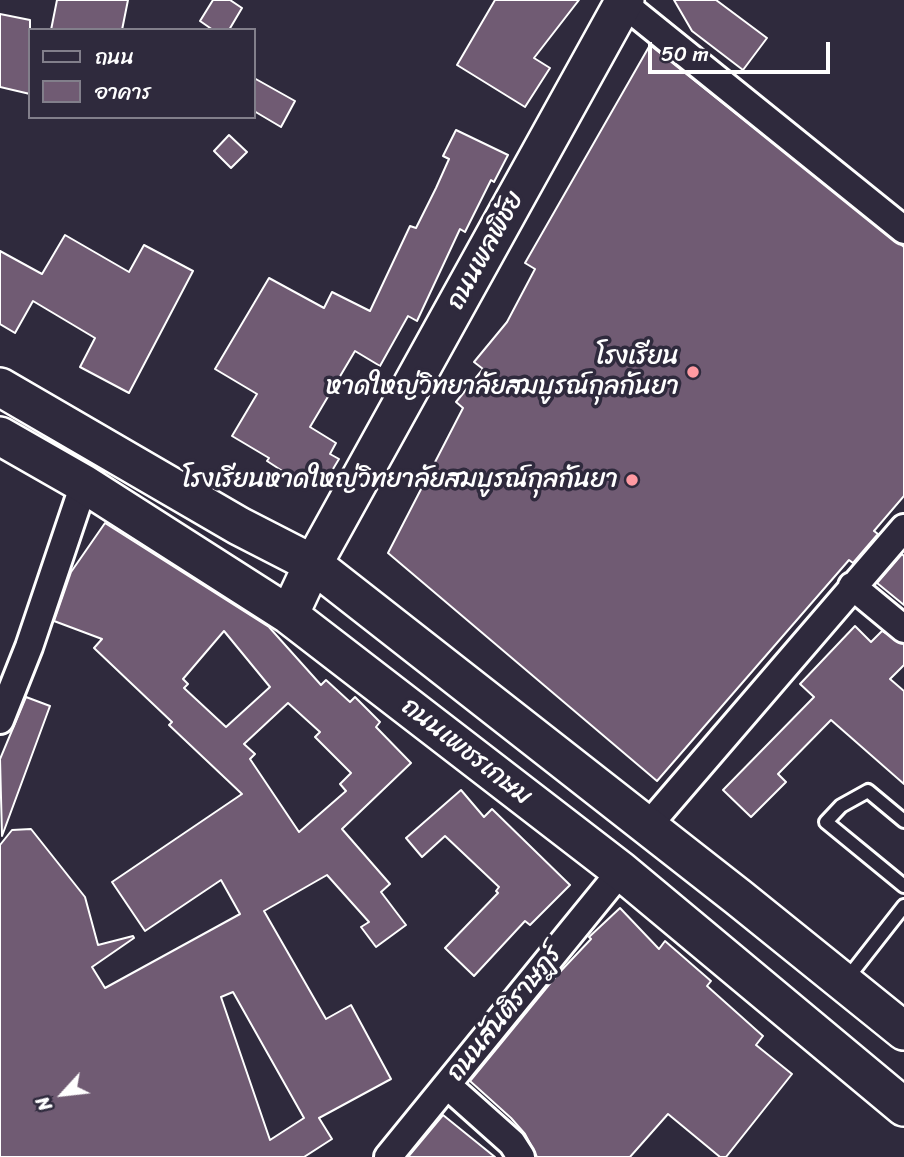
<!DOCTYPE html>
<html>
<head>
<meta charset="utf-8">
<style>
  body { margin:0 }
  #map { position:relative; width:904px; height:1157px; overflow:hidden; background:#2f2a3d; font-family:Sriracha,"Playpen Sans Thai",sans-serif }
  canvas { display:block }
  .legend { position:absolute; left:28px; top:28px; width:228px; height:91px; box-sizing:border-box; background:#2f2a3d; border:2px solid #827f8b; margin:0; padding:9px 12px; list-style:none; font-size:21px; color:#fff }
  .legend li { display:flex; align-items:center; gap:14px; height:35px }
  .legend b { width:35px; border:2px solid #827f8b }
  .north { position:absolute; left:28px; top:1059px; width:70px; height:70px; -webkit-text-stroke:5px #2f2a3d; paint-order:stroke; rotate:243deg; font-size:19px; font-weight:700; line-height:28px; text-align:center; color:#fff }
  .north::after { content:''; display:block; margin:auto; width:24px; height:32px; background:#fff; clip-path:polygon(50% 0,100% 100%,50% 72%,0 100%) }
  .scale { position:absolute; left:648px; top:42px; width:182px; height:32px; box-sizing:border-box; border:4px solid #fff; border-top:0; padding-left:9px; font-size:21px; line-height:24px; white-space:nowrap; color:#fff; -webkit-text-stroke:5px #2f2a3d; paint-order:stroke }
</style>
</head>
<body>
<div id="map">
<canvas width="904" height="1157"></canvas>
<ul class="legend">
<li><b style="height:9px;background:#2f2a3d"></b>ถนน</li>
<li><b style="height:19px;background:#705b73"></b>อาคาร</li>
</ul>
<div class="north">N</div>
<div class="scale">50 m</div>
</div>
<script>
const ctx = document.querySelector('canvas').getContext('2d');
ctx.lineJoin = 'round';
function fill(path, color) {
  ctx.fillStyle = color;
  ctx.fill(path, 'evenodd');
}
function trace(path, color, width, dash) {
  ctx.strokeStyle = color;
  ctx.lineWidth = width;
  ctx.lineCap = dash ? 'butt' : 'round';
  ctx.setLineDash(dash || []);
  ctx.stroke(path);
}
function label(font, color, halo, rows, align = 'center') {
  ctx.font = font + ' Sriracha,"Playpen Sans Thai",sans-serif';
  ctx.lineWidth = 7;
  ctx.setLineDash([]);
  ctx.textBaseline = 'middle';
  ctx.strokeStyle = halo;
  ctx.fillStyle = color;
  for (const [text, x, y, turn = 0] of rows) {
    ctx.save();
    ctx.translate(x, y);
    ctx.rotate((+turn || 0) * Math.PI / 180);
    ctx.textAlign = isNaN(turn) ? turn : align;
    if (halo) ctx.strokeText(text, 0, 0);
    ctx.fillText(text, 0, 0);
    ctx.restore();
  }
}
const building = new Path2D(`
  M57,0h71l-6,30h-71z
  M213,0h17l12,8 -13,22h-16l-13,-9z
  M495,0h84l-45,58 16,10 -25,39 -68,-42z
  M674,0h42l51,38 -24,32 -51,-39z
  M0,14l30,6v74l-30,-7z
  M650,45l254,202v249l-30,35 4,3 -25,29 -4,-3 -192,221 -269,-228 75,-145 -7,-6 27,-33 -9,-7 33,-40 28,-53 -10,-6z
  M254,78l41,23 -14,26 -27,-16z
  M456,130l52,25 -14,27 -3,-2 -26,52 -5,-3 -43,92 -9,-5 -28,50 -25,-15 -45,76 26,16 -6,11 9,5 -15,25 -10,-6 -4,6 -22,-13 -1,3 -20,-13 2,-3 -37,-22 25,-42 -42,-25 54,-91 55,30 8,-16 38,19 40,-85 6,2 20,-40 13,-29 -6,-3z
  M229,135l18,17 -16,16 -17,-17z
  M65,235l64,37 15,-27 49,26 -64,122 -49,-26 15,-29 -62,-37 -18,32 -15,-9v-73l42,23z
  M105,523l164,104 52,58 5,-5 24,22 5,-5 25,25 -4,5 35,36 -69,66 48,55 -9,8 25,33 -30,22 -15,-20 8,-5 -42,-47 -63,36 62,108 25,-14 40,74 -72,39 13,21 -28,18h-304v-312l12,-15 19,-1 54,68 13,48 35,-9 1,2 -42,29 13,21 135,-74 -19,-34 -76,51 -33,-49 130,-88 -73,-69 3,-3 -78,-74 8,-9 -48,-18 17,-49zM224,631l46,56 -44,40 -42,-39 4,-4 -5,-5zM288,703l32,29 -5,5 36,36 -11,11 6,7 -47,41 -49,-73 5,-5 -11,-10zM233,992l71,126 -34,22 -49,-143z
  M902,554l2,2v49l-27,-22z
  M855,626l16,16 11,-11 22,13v21l-14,14 14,12v93l-73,-64 -53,54 8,8 -35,35 -28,-27 91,-93 -14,-13z
  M26,697l24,9 -48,130 -2,-77z
  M461,790l23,27 8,-8 78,76 -40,40 -5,-4 -51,55 -29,-28 53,-55 -2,-2 3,-4 -54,-51 -23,21 -16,-19z
  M620,908l39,41 6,-8 46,40 -4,5 56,50 -7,9 36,29 -66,83h-6l-52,-43 -38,43h-93l-12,-23 -14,-16 -41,-37 87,-106 34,-36 -2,-2z
  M443,1115l52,42h-87z`);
fill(building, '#705b73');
trace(building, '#fff', 2);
const lane = new Path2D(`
  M904,821l-36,-30 -27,15 -15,16 78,64
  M846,980l58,-74`);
const street = new Path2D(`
  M619,0l285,230
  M852,586l52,43
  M0,720l29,-73 55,-163
  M646,828l258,-300
  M447,1085l65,58 9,14
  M388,1157l233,-286`);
const secondary = new Path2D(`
  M0,387l239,139 74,38 425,333 166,134
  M0,436l84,48 205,131 332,256 283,236
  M289,615l24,-51 312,-564`);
trace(lane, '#fff', 18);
trace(street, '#fff', 32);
trace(secondary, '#fff', 42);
trace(lane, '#2f2a3d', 12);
trace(street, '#2f2a3d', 26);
trace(secondary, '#2f2a3d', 37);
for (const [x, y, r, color] of [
  [693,372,7,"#ff9aa2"],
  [632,480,7,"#ff9aa2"]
]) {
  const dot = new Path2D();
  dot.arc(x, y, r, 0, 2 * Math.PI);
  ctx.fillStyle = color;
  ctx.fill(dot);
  trace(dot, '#2f2a3d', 2.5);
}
label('26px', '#fff', '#2f2a3d', [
  ["ถนนพลพิชัย",486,251,-61],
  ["ถนนเพชรเกษม",466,752,38],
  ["ถนนสันติราษฎร์",505,1014,-51]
]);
label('26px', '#fff', '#2f2a3d', [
  ["โรงเรียน",679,357],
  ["หาดใหญ่วิทยาลัยสมบูรณ์กุลกันยา",679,387],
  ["โรงเรียนหาดใหญ่วิทยาลัยสมบูรณ์กุลกันยา",618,480]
], 'right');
</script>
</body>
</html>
